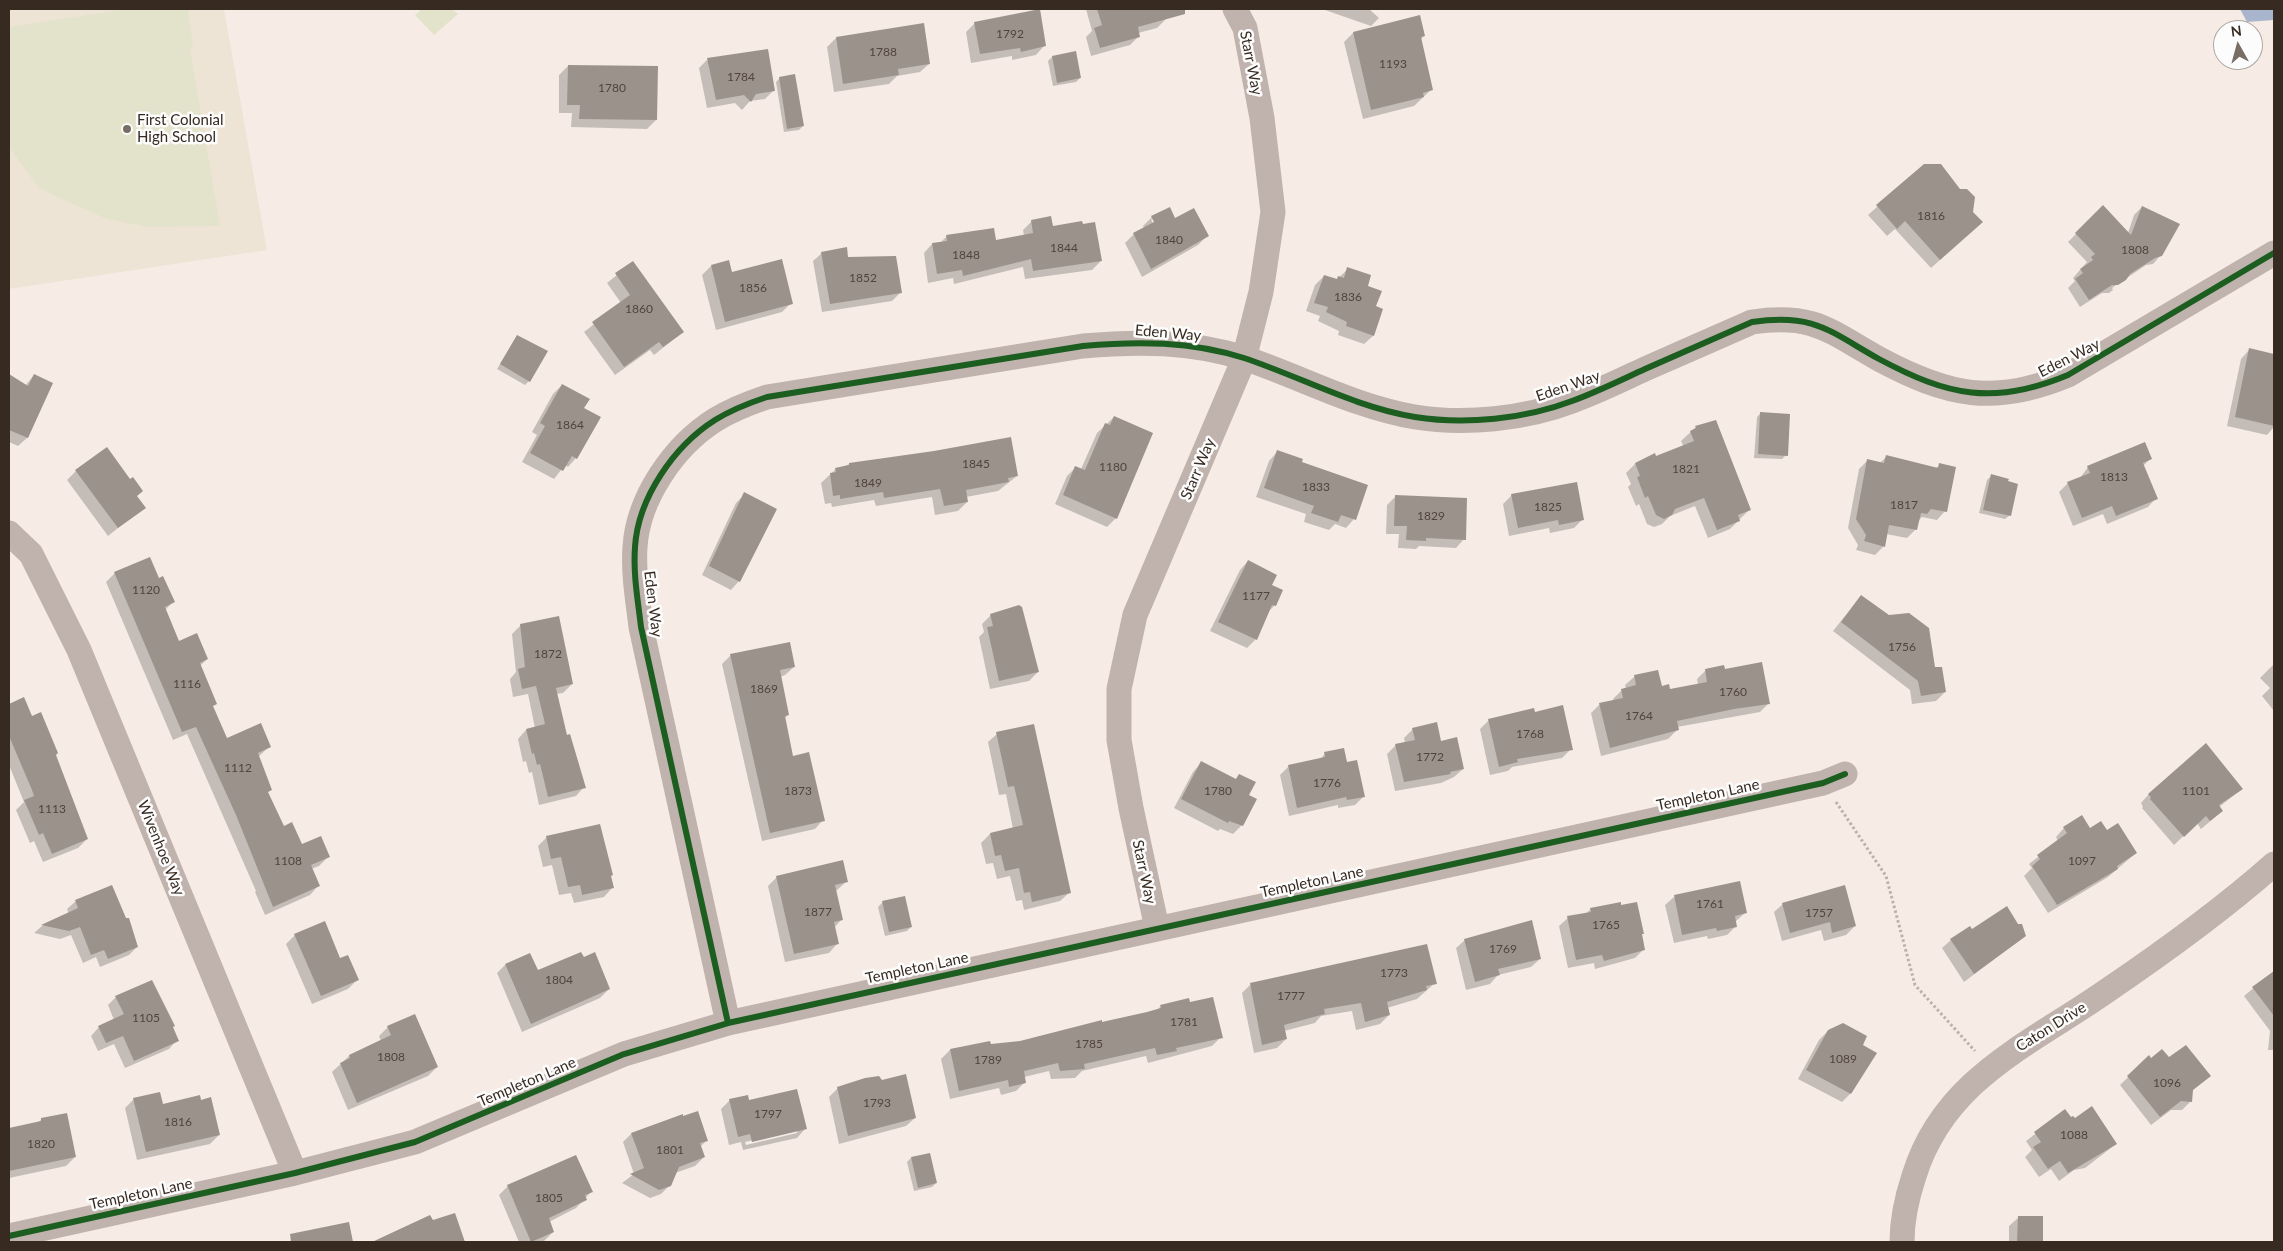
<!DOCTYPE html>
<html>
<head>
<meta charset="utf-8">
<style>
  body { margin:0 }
  #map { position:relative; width:2283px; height:1251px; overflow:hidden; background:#f6ece5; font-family:Lato,sans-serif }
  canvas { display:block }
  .frame { position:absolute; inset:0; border:10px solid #362a21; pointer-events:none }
  .north { position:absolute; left:2213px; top:20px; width:50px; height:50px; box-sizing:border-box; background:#fcfcfc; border:1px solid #ada8a4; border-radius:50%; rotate:353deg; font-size:14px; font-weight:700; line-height:20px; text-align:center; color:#362a21 }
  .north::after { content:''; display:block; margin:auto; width:18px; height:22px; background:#796e66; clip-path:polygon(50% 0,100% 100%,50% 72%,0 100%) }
</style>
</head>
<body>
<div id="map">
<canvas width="2283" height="1251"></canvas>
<div class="frame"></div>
<div class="north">N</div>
</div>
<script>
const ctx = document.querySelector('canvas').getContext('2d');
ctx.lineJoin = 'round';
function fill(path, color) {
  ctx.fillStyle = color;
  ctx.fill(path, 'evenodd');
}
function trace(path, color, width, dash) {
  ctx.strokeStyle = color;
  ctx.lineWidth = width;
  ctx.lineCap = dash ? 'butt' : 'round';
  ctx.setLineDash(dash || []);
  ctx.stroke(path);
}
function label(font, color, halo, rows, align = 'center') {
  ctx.font = font + ' Lato,sans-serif';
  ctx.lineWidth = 5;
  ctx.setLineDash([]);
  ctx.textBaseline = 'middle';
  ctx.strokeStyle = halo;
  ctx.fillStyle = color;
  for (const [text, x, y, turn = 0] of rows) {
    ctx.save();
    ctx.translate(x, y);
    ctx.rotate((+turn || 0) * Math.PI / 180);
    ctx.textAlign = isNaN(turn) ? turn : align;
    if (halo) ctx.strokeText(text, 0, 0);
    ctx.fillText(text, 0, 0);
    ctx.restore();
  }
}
fill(new Path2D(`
  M9,9h215l43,241 -258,39z`), '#eee4d5');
fill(new Path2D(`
  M125,9h63l5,37 -3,2 30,178 -71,1 -42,-8 -46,-20 -23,-12 -29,-40v-120z
  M422,9h30l6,5 -24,21 -19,-20z`), '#e3e2cb');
fill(new Path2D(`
  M2240,9h34v11l-27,2z`), '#a9b5cd');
fill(new Path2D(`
  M1086,9h77l3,10 -9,9 -19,5 1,3 -9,9 -39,11 -5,-19 6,-6z
  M1322,9h47l10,9 -8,8z
  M1419,17l5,19 -4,4 12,49 -18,17 -51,13 -19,-77 9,-9z
  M975,23l69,23 -8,9 -24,5v-4l-41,7 -5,-31z
  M836,38l93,26 -9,8 -23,4 -8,8 -55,8 -7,-45z
  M1052,57l28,21 -4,4 -23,4 -5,-25z
  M707,60l67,30 -9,9 -15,2 -8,9 -7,-7 -28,5 -8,-40z
  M568,66l88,54 -9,9 -76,-2 1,-14h-13v-38z
  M780,78l23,48 -4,4 -15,2 -8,-50z
  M1924,165l36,25 12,22v19l-41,37 -36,-39 -8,7 -19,-21z
  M2103,207l25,26 6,-18 8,-8 19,48 -8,9 -7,1 -34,23 1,2 4,-3 -8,6h-7l-22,14 -12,-19 7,-7 -2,-3 14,-16 -19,-20z
  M1152,217l23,3 32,16 -9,9 -56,32 -17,-34 9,-9 10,-6 -1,-2zM1151,219h3l1,9z
  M1032,221l20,6 49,34 -9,9 -67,9 -2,-12 -69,17 -1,-6 -25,5 -4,-30 8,-9 8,-1 6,-6 49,4 29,-5 -1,-6z
  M822,253l25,5 54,34 -9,9 -70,11 -9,-51z
  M633,262l50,70 -29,23 -4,-5 -35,25 -31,-43 37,-29 -14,-20z
  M711,266l20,7 60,30 -9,9 -66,18 -14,-55z
  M1348,269l18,18 9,20 -2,29 -9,8 -26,-9 1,-4 -21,-10 2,-5 -14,-5 9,-26 9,-9 12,4z
  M517,336l12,45 -4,4 -28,-16z
  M2249,350l25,5v72l-7,8 -40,-9 14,-67z
  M34,375l17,8 -24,55 -9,8 -9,-4v-65l16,9z
  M562,385l21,24 -7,49 -8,9 -3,-2 -11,14 -32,-17 15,-27 -5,-3 21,-38z
  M1761,413l25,42 -4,4 -28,-1 3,-41z
  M1114,417l2,101 -9,9 -52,-23 12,-28 9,-9 5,2 16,-36z
  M1696,427l54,82 -20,20 -22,9 -13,-32 -25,10 -8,8 -8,3 -7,-3 -8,-20 -3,2 -8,-19 3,-3 -5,-11 9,-9 19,-9 1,3 29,-11 -3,-6z
  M1277,452l23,11 54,56 -8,9 -11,-4 -6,6 -25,-8 2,-8 -50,-17 13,-36z
  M1886,457l50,11 4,-3 5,46 -8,9 -15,-3 -5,5 -1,7 -9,9 -21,-4 -2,12 -9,9 -19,-5 2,-5 -10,-17 11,-59 9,-9 12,3z
  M2150,459l-7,7 13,32 -8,9 -41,17 -4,-10 -30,12 -14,-34 9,-9 12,-5 8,-11z
  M850,464l167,12 -19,15 -32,6 1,5 -9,9 -23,4 -3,-18 -56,9 -2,-6 -42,7 -1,-4 -6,1 -4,-21 15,-14z
  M76,471l54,9 6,17 8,10 -36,29 -41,-56z
  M1991,476l19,39 -5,4 -26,-6 8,-33z
  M745,494l-6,87 -8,9 -29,-15 34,-72z
  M1512,495l71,24 -9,9 -24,5 -1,-5 -40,8 -6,-32z
  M1396,496l68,43 -8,9 -37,-2 -3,3 -18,-1 1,-14h-13l1,-29z
  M1248,561l22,25 5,19 -8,8 -11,26 -9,9 -37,-17 30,-61z
  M115,573l43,7 15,22 -8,8 14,33 28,16 -7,7 12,41 15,32 43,7 -12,11 12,33 -3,3 16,35 18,18 27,11 -9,9 -8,3 7,17 -8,9 -45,20 -10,-23 1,-1 -69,-157 -14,6 -67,-158z
  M1861,596l28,21 45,51 11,24 -9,9 -24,3 -2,-14 -77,-59z
  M991,615l47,57 -9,9 -39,8 -11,-52 5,-5 -2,-8z
  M521,625l51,59 -9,9 -7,1 10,42 18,51 -8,9 -37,9 -7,-33 -3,1 -3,-12 -3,1 -5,-23 8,-9 9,-2 -7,-34 -15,3 -3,-18 6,-7 -4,-38z
  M731,655l63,12 -9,8 -5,2 8,38 -4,4 8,38 31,63 -8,9 -53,12 -40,-177z
  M2274,664v47l-12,-15 8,-8 -10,-10z
  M1706,670h18l45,33 -9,9 -83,15v3l-9,9 -67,17 -10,-43 9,-9 13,-3v-2l9,-9 4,-1 -1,-4 9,-8 23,-6 4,16 8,3 29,-5 -1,-6z
  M23,699l9,19 22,37 33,84 -9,9 -35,14 -9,-21 -4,2 -14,-33 8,-8 -15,-37v-60z
  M1534,713l37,36 -9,9 -50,9 -4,4 -18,4 -10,-46 9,-9z
  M1413,729l27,13 23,27 -9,8 -13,6 -46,8 -8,-37 9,-9 9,-2 -1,-5z
  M997,734l72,159 -9,8 -36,9 -2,-10 -6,1 -6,-25 -13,3 -4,-16 -7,1 -5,-21 9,-9 23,-5 -7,-35 -7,1 -11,-53z
  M1325,754l21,9 18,33 -9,9 -17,3v-3l-49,11 -9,-41 9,-9 30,-6z
  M1201,763l34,17 4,-5 8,20 -5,30 -9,9 -13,-5 -2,2 -44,-23 19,-36z
  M2242,789l-23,18 3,3 -9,9 -12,10 -4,-6 -23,22 -32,-37 1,-1 -2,-4 8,-9z
  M2064,828l43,4 29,21 -28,24 -60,36 -24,-37 8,-8 -3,-4 29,-23 -2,-4z
  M547,837l63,40 2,11 -8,9 -30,6 -3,-10 -12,2 -7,-30 -9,2 -5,-21z
  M777,877l70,4 -11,10 6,28 -8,9 3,16 -8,9 -44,9 -17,-76z
  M1739,882l7,30 -11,10 1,4 -9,9 -19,4 -1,-3 -33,7 -9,-38 9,-8z
  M904,898l7,29 -4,4 -22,5 -7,-29 4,-4z
  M76,901l61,46 -8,8 -29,12 -4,-10 -13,6 -12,-28 -11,4 -26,-6 8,-7 27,-12 -2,-5z
  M1783,904l72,22 -9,9 -22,6 -3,-11 -39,11 -8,-29z
  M1591,909l50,26 3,14 -9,9 -40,11 -1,-6 -26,5 -9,-42 9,-8 17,-4z
  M295,935l45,25 17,20 -9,9 -36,15 -26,-60z
  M2025,936l-61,46 -22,-34 9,-8z
  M1465,940l75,19 -9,8 -33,8 -8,9 -24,6 -10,-42z
  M505,965l104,24 -9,9 -78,34 -25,-59z
  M2274,971v79h-6l2,-19 -26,-35z
  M1435,983l-18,16 -30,9 2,7 -9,9 -24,6 -4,-19 -31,5 -6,7 -31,8 2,8 -9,9 -23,5 -12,-60 8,-8z
  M116,997l56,31 5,12 -8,9 -44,19 -11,-24 -16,7 -7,-15 8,-9 15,-7 -6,-15z
  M1189,1003l32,34 -9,9 -64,17 -2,-7 -64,15 -7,7 -24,1 -2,-8 -25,6 1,5 -9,9 -15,4 -2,-7 -49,11 -9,-40 9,-9 39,-7 1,2 30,-3 136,-31 5,-5z
  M388,1027l49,40 -9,9 -80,34 -16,-38 17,-16 32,-15 -2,-5z
  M1828,1031l33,14 -11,49 -8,8 -44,-23 21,-39z
  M2149,1057l42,34v10l-9,9h-11l-20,15 -31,-40z
  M838,1088l77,30 -9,8 -67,18 -10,-47z
  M134,1099l28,6 57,30 -9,9 -73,16 -12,-52z
  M730,1100l18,1 57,28 -8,9 -54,12 -2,-8 -12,3 -8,-36zM797,1130v3l-51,12 -1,-3z
  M2065,1111l6,8 45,25 -31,24 -11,2 -15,11 -8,-12 -12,8 -14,-20 7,-7 -6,-9z
  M41,1120l34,37 -9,9 -57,12v-49l28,-6z
  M631,1134l76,6 -7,7 4,10 -9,9 -20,7 -5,12 -9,9 -11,4 -28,-15 12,-9 -11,-32z
  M911,1158l25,25 -4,4 -18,4 -7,-29z
  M508,1186l83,6 -15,16 -27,14 4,10 -9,9 -25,1 -20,-47z
  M454,1214l9,28h-79l7,-7z
  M2042,1217v25h-33v-16l9,-8z
  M348,1223l4,19h-53h1z`), '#0003');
fill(new Path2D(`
  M1040,9l6,37 -25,6 -1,-4 -40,6 -6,-32z
  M1097,9h88v5l-47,13 2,10 -40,11 -6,-20 8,-3z
  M1420,15l5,21 -4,1 12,53 -10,3 1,4 -53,13 -18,-78z
  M924,23l6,41 -32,5 1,6 -56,9 -7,-47z
  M768,49l7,42 -19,3 -5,8 -7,-7 -28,5 -9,-42z
  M1076,51l5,27 -24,5 -5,-27z
  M568,65l90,1 -1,54 -78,-1 1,-14h-13z
  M795,74l9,52 -17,3 -8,-52z
  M1924,164h17l19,25h7l8,8 -2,15 10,10 -43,38 -35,-39 -8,8 -21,-24z
  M2103,205l28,30 11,-29 38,18 -18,32 -7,2 -25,16 -4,6 -8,5h-6l-23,15 -14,-21 8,-6 -3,-4 13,-9 -2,-3 4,-3 -20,-21z
  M1170,207l5,11 19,-10 15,28 -58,33 -18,-36 21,-11 -3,-6z
  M1051,216l2,10 29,-5 1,3 12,-2 7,39 -69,10 -2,-12 -68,17 -1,-6 -25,4 -5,-31 15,-2 -1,-6 48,-7 2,12 37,-7 -2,-13z
  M847,247l1,10 48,-1 6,37 -72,11 -9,-52z
  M782,259l11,45 -68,18 -14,-57 18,-5 3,12z
  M633,261l51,71 -21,15 -4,-5 -35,25 -32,-45 38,-27 -15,-22z
  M1347,267l24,8 -3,11 14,5 -6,15 7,3 -9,27 -28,-10 1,-4 -21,-10 2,-5 -14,-4 10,-28 13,4 1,-3 6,2z
  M517,335l31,16 -18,31 -30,-18z
  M2249,348l25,6v72l-39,-9z
  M9,374l19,12 6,-12 19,9 -25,55 -19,-8z
  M562,384l28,15 -6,9 17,9 -24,42 -5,-3 -9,15 -33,-18 15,-27 -5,-3z
  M1760,412l30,2 -2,42 -30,-2z
  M1114,416l39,17 -36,86 -54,-24 12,-29 10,4 20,-47 5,2z
  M1716,420l35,90 -13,5 2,6 -23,9 -13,-32 -29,11 -3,6 -8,4 -8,-4 -8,-19 -3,2 -8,-21 3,-1 -5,-13 20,-10 1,3 38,-15 -4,-10 6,-3 -1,-2z
  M1011,437l7,39 -10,2 1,4 -43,8 2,12 -24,4 -4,-17 -56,9 -1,-6 -43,7v-4l-7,1 -3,-23 6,-1 -1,-4 14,-3v-2l85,-12z
  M2145,442l7,17 -9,4 15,36 -42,17 -4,-10 -30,12 -15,-36 23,-9 -3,-7z
  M107,447l23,32 3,-2 10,14 -6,5 9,12 -28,20 -43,-58z
  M1277,450l26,9 -1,3 66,23 -12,35 -15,-5 -3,7 -27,-9 3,-7 -50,-18z
  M1886,455l52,13 1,-5 17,4 -9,45 -16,-3 -4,5 -6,-1 -4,17 -28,-5 -4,22 -21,-6 2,-6 -10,-16 11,-60 17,4z
  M1991,474l18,5 -1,2 10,3 -7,32 -28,-6z
  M1577,482l7,38 -25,5 -1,-5 -40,8 -7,-34z
  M744,492l33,17 -37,73 -31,-16z
  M1395,495l72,3 -1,42 -40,-2v3l-20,-1 1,-14h-13z
  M150,557l9,21 4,-2 12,26 -10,5 14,34 18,-8 11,26 -8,4 17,41 -4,2 14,32 34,-15 10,24 -13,6 14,37 -4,2 16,34 8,-4 10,22 19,-8 9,21 -19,8 9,21 -47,21 -37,-92 -40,-88 -14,5 -68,-160z
  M1248,560l29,15 -5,10 11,5 -7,16 -4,-1 -15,35 -39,-18z
  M1861,595l28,20 20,-2 20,15 6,39h7l4,25 -25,4 -3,-15 -77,-59z
  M1019,605l3,2 17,65 -40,9 -12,-54 6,-1 -3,-12z
  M559,616l14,68 -17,4 11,47 3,-1 16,54 -38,9 -8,-33 -3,1 -3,-12 -2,1 -6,-25 19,-5 -9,-38 -14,3 -4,-20 7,-2 -5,-43z
  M790,642l5,25 -15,3 9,45 -4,1 8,40 16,-4 16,69 -55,12 -40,-179z
  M1762,662l8,42 -36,5 -57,12 2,9 -69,18 -11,-45 24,-5 -2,-9 15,-4 -2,-10 24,-5 4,16 7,-2 1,5 37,-7 -2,-13 19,-4 1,4z
  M24,697l8,19 9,-4 17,41 -2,2 32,84 -36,15 -9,-21 -4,2 -15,-35 10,-4 -2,-6 -23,-54v-32z
  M1563,705l10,45 -56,9 1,3 -19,5 -11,-48 46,-11 1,4z
  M1437,722l4,19 16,-4 7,32 -14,3 1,2 -47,8 -9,-38 20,-4 -3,-12z
  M1034,724l37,169 -39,9 -2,-10 -6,1 -5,-25 -14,3 -4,-16 -6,1 -5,-23 33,-8 -9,-39 -6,1 -12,-55z
  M2206,743l37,46 -24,16 4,6 -13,10 -4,-5 -22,21 -34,-38 1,-2 -3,-3z
  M1344,748l3,14 10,-2 8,37 -18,3 -1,-3 -49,11 -9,-43 37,-8 -1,-5z
  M1201,761l35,18 3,-5 17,8 -7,13 8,4 -14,27 -14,-5 -1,2 -47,-24z
  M2082,815l8,13 11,-7 6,9 11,-7 19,30 -20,13 1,3 -61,36 -25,-39 8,-7 -3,-4 30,-22 -4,-6z
  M600,824l13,51 -2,1 3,12 -32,7 -2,-10 -12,2 -7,-30 -10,2 -5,-23z
  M843,860l5,22 -13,3 8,35 -9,2 5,22 -45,10 -18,-78z
  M1740,881l7,32 -12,3 2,11 -20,4 -1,-3 -34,7 -8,-40z
  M112,885l14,33h3l9,29 -30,12 -4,-9 -13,5 -11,-28 -11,4 -28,-6 37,-17 -3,-8z
  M1845,885l11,41 -24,7 -2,-11 -40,11 -8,-30z
  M905,896l7,31 -23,5 -7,-31z
  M1621,902v3l16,-3 7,32h-2l3,16 -41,11 -2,-6 -26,5 -9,-44 24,-4 -1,-4z
  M2007,906l11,18h4l4,12 -52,38 -24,-35 20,-13 2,3z
  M1532,920l9,39 -43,10 2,6 -25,7 -11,-43z
  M325,921l15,37 8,-3 11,25 -38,16 -27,-62z
  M1427,944l10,40 -11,2 1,4 -40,12 3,13 -25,7 -4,-19 -37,6 1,5 -41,11 3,14 -25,6 -12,-62z
  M581,952l3,5 11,-5 15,37 -79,35 -26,-60 25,-11 8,17z
  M2274,971v45l-22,-29z
  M152,980l23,46 -2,1 6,14 -45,20 -11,-25 -17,7 -8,-17 26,-12 -9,-18z
  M1213,997l10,41 -47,10 1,3 -20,4 -2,-7 -71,16 1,5 -25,2 -2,-8 -34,8 2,12 -17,4 -1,-7 -49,11 -9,-42 40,-8 1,3 29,-3 82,-21v2l45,-10 14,-4 -1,-3 29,-7 1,4z
  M415,1014l23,53 -81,36 -17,-40 10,-5 -1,-3 42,-20 -4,-9z
  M1843,1023l24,13 -4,9 14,8 -26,41 -45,-24 22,-40z
  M2186,1045l25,31 -18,14 -1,12 -11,-1 -21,16 -33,-41 22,-21 2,3 11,-9 7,8z
  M906,1074l10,44 -68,18 -11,-49 28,-9 14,-2 3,4z
  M797,1089l10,40 -55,13 -2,-8 -12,3 -9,-38 19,-4 1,5z
  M160,1092l3,12 37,-9 1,5 10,-3 9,38 -74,17 -13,-54z
  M2092,1106l25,38 -49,29 -8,-12 -12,8 -15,-22 8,-5 -7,-10 31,-23 6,8 2,-1 2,2z
  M698,1111l10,30 -8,2 5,14 -26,10 -8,19 -12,4 -29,-16 14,-6 -13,-35 52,-19v2z
  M67,1113l9,44 -67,14v-43l32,-7v-3z
  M930,1153l7,30 -19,5 -7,-31z
  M576,1155l17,37 -8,3 2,5 -38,18 5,14 -23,10 -24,-57z
  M455,1213l10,29h-93l58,-27 3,5z
  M2018,1216h25v26h-26z
  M349,1222l4,20h-62l-1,-8z`), '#9c928c');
trace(new Path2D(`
  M1836,802l50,74 29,109 60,66`), '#bbb1ac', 3, [2.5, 2.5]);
trace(new Path2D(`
  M9,533l22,21 48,96 216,523
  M1157,928l-26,-120 -12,-68v-51l16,-74 109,-256 17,-67 12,-80 -11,-94 -17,-90 -10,-19
  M728,1023l-87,-396c-3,-26 -8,-53 -6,-80 3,-49 39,-101 80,-127 16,-10 34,-17 52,-23l316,-51c55,-5 107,-5 161,12 57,19 111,49 171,59 50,8 110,2 157,-16 25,-9 49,-21 73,-32 36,-16 71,-31 107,-47 62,-9 77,9 127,37 69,37 115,47 189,16l206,-122
  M9,1236l286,-63 120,-31 209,-88 104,-31 1095,-240 22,-9
  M1902,1242c0,-22 5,-45 12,-66 30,-97 115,-131 191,-184 59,-40 116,-81 169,-128`), '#c0b2ad', 25);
trace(new Path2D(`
  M728,1023l-87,-396c-3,-26 -8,-53 -6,-80 3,-49 39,-101 80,-127 16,-10 34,-17 52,-23l316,-51c55,-5 107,-5 161,12 57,19 111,49 171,59 50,8 110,2 157,-16 25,-9 49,-21 73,-32 36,-16 71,-31 107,-47 62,-9 77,9 127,37 69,37 115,47 189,16l206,-122
  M9,1236l286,-63 120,-31 209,-88 104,-31 1095,-240 22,-9`), '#1b5e20', 6);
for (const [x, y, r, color] of [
  [127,129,5,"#796e66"]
]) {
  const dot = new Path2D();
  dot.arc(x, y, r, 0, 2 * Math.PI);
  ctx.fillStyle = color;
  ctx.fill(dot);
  trace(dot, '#fcfcfc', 2);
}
label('12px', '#50443c', null, [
  ["1792",1010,34],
  ["1788",883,52],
  ["1193",1393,64],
  ["1784",741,77],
  ["1780",612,88],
  ["1816",1931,216],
  ["1840",1169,240],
  ["1844",1064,248],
  ["1808",2135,250],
  ["1848",966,255],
  ["1852",863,278],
  ["1856",753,288],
  ["1836",1348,297],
  ["1860",639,309],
  ["1864",570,425],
  ["1845",976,464],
  ["1180",1113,467],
  ["1821",1686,469],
  ["1813",2114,477],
  ["1849",868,483],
  ["1833",1316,487],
  ["1817",1904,505],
  ["1825",1548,507],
  ["1829",1431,516],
  ["1120",146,590],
  ["1177",1256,596],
  ["1756",1902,647],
  ["1872",548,654],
  ["1116",187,684],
  ["1869",764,689],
  ["1760",1733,692],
  ["1764",1639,716],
  ["1768",1530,734],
  ["1772",1430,757],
  ["1112",238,768],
  ["1776",1327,783],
  ["1873",798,791],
  ["1780",1218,791],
  ["1101",2196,791],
  ["1113",52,809],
  ["1108",288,861],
  ["1097",2082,861],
  ["1761",1710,904],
  ["1877",818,912],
  ["1757",1819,913],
  ["1765",1606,925],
  ["1769",1503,949],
  ["1773",1394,973],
  ["1804",559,980],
  ["1777",1291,996],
  ["1105",146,1018],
  ["1781",1184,1022],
  ["1785",1089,1044],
  ["1808",391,1057],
  ["1089",1843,1059],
  ["1789",988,1060],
  ["1096",2167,1083],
  ["1793",877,1103],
  ["1797",768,1114],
  ["1816",178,1122],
  ["1088",2074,1135],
  ["1820",41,1144],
  ["1801",670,1150],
  ["1805",549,1198]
]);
label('15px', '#362a21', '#fcfcfc', [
  ["Starr Way",1251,63,79],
  ["Eden Way",1168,333,5],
  ["Eden Way",2069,358,-27],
  ["Eden Way",1568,386,-19],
  ["Starr Way",1198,469,-67],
  ["Eden Way",653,604,83],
  ["Templeton Lane",1708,795,-12],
  ["Wivenhoe Way",161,848,68],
  ["Starr Way",1144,872,78],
  ["Templeton Lane",1312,882,-12],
  ["Templeton Lane",917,968,-12],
  ["Caton Drive",2051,1027,-32],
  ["Templeton Lane",527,1082,-23],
  ["Templeton Lane",141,1194,-12]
]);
label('15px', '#362a21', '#fcfcfc', [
  ["First Colonial",137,120],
  ["High School",137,137]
], 'left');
</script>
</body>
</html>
